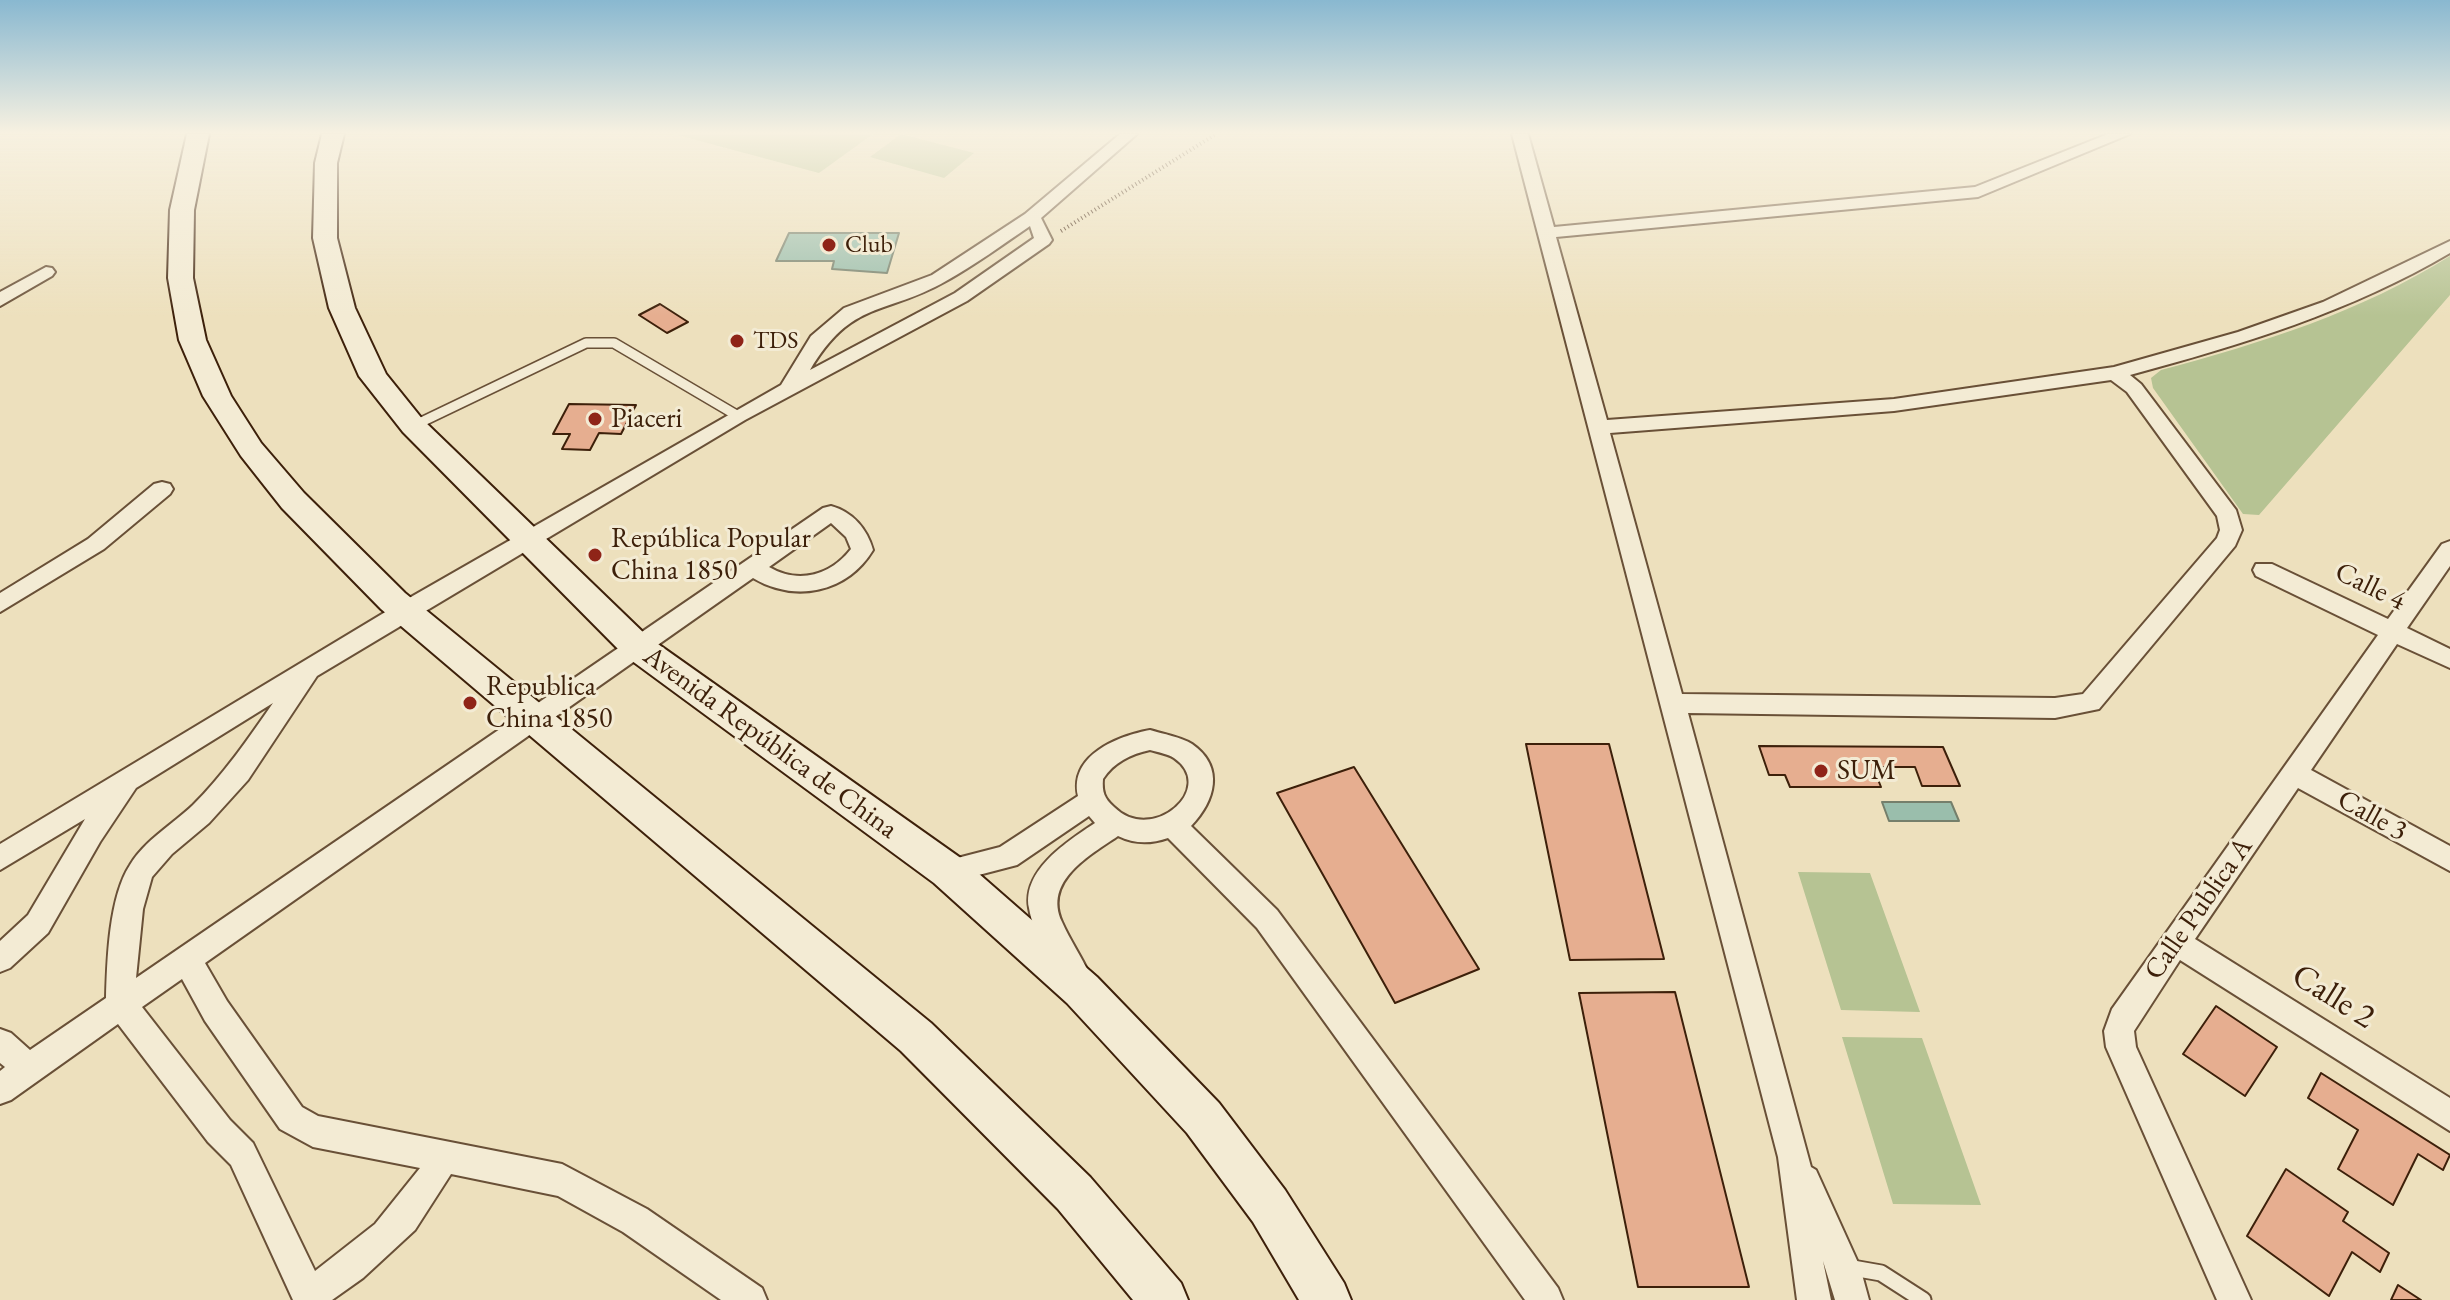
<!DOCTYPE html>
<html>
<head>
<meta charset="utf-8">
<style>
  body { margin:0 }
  canvas { display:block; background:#ede0bd }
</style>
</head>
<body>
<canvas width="2450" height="1300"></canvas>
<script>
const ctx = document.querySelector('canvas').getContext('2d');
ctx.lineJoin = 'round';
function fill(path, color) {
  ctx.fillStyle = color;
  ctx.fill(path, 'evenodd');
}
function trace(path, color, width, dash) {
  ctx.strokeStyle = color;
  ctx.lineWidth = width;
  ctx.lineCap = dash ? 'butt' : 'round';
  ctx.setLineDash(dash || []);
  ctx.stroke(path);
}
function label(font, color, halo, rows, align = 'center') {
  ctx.font = font + ' "EB Garamond",serif';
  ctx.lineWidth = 6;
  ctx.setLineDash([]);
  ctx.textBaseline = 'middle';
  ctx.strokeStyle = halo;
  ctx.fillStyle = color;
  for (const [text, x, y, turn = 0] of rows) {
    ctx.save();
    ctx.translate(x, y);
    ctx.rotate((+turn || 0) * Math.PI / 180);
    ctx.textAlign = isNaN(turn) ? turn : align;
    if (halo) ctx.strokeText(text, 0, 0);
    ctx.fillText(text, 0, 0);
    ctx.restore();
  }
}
fill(new Path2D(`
  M674,134h199l-54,39z
  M901,134l73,19 -30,25 -74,-21z
  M2450,256v39l-191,220 -16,-1 -90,-126 -2,-10 10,-8c101,-27 200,-58 289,-114z
  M1798,872l72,1 50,139 -79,-2z
  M1842,1037l80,1 59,167 -88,-1z`), '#b6c393');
const water = new Path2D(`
  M789,233h110l-12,40 -55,-4 2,-8h-58z
  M1882,802h69l8,19h-70z`);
fill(water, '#9abeac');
trace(water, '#757f6b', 2);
const building = new Path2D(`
  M660,304l28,18 -21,11 -28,-18z
  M569,404l67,1 -15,29 -22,-1 -9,17 -28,-1 8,-15h-17z
  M1526,744h83l55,215 -94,1z
  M1759,746l184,1 17,39h-38l-7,-19h-42l8,20h-91l-5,-12h-16z
  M1354,767l125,202 -84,34 -118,-210z
  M1675,992l74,295h-111l-59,-294z
  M2216,1006l61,41 -32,49 -62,-42z
  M2321,1073l129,82 -7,15 -25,-16 -25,51 -55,-36 20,-39 -50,-32z
  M2286,1169l62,43 -5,9 46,32 -9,19 -28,-20 -23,44 -82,-60z
  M2398,1285l23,15h-30z`);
fill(building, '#e6ae90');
trace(building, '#3d200a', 2);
const laneFar1 = new Path2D(`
  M413,426l173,-83h28l124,73`);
const lane = new Path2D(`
  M1847,1267l34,6 42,27`);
const street = new Path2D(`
  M1120,134h17l-96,84 11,22 -3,4 -82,57 -222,119 -428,256 -69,104 -39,43 -37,31 -20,23 -9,32 -7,69 687,-470 8,-2c22,6 36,23 42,44 -26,43 -78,53 -120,28l-548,385 22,38 75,106 16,9 244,48 85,45 115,79 5,12h-46l-98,-68 -65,-36 -107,-22 -36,56 -52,48 -31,22h-39l-62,-135 -23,-23 -90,-118 -107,76 -11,4v-33l5,-4 -5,-4v-34l11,4 19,17 76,-52c1,-38 3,-101 24,-133 15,-25 42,-40 63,-60 31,-31 55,-66 80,-102l-137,85 -36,54 -52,91 -38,35 -10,4v-31l28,-26 57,-96 -85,51v-26l397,-239 384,-220 30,-49 33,-28 88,-33 93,-61zM1030,226l4,12 -79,55 -145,77c42,-71 75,-54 136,-89 29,-16 56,-36 84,-55zM831,523l15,14 5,12c-21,27 -53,35 -82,18zM182,979l23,42 75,108 33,18 107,21 -45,56 -60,47 -62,-128 -23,-23 -88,-113z
  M1512,134h16l26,93 421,-40 133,-53h22l-152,63 -422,40 51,183 287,-21 220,-32 124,-35 85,-30 127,-61v12c-100,59 -209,92 -320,122l11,9 95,126 6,20 -7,16 -136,163 -44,9 -367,-5 123,454 5,3 44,97 9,33h-34l-12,-39 8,39h-34l-19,-143zM2111,380l16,12 90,124 3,14 -3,8 -134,156 -28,4 -373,-4 -72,-261 284,-22z
  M46,267l6,1 3,4 -3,4 -52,30v-14z
  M162,482l8,2 3,5 -3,5 -66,55 -104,63v-19l88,-54 66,-55z
  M2450,541v25l-43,62 43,21v19l-53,-24 -86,126 139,76v25l-152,-83 -103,151 255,159v33l-270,-171 -46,71 2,16 115,253h-34l-111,-253 -2,-16 8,-22 266,-374 -122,-59 -3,-6 3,-6h16l116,55 54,-75z
  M1150,730c13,4 31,7 42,14 33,23 23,57 -1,82l86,84 281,378 5,12h-38l-268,-372 -89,-90c-17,6 -34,6 -50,-2 -29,20 -75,45 -56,86 8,18 19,34 27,51l-5,9 -10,4 -10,-4c-12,-23 -31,-48 -35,-74 -7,-38 39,-67 66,-85l-6,-7 -72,49 -69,18 -10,-4 -4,-8 4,-8 62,-16 78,-51c-9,-41 40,-60 72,-66zM1150,750c7,2 18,4 24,8 44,30 -22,87 -60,49 -10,-9 -12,-15 -11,-28 11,-17 28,-25 47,-29z`);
const secondary = new Path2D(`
  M187,134h22l-15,76 -1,68 13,62 25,56 30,47 43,50 101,100 526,430 159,154 91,106 7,17h-55l-75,-91 -157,-158 -520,-442 -99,-101 -41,-52 -38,-60 -24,-56 -11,-62 2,-68z
  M322,134h22l-7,29v75l18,70 31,66 37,46 225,217 314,222 135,118 122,126 66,87 59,93 7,17h-52l-46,-78 -66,-89 -120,-130 -133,-120 -310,-228 -221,-223 -44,-56 -30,-68 -16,-70 2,-75z`);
trace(laneFar1, '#695037', 12);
trace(lane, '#695037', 19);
trace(street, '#695037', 4);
trace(secondary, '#3d200a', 4);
trace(new Path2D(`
  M1061,231l155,-97`), '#3d200a', 4, [1, 3]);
trace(laneFar1, '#f3ebd4', 9);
trace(lane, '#f3ebd4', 15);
fill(street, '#f3ebd4');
fill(secondary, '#f3ebd4');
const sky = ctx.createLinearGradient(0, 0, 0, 316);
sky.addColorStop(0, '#89b8d0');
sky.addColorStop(0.42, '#f7f1e1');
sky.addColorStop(1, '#f7f1e100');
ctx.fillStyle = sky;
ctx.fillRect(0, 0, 2450, 316);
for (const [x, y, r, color] of [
  [829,245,8,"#8f2418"],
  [737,341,8,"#8f2418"],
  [595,419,8,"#8f2418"],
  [595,555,8,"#8f2418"],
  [470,703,8,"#8f2418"],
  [1821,771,8,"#8f2418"]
]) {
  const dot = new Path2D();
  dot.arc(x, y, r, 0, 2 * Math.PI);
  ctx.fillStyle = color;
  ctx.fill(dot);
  trace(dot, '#f3ebd4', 3);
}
label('24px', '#3d200a', '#f3ebd4', [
  ["Club",845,245],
  ["TDS",753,341]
], 'left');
label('28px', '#3d200a', '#f3ebd4', [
  ["Piaceri",611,419],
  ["República Popular",611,539],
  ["China 1850",611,571],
  ["Republica",486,687],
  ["China 1850",486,719],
  ["SUM",1837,771]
], 'left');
label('28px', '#3d200a', '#f3ebd4', [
  ["Calle 4",2370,587,26],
  ["Avenida República de China",770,743,36],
  ["Calle 3",2372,816,29],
  ["Calle Publica A",2199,909,-55]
]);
label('34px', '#3d200a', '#f3ebd4', [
  ["Calle 2",2333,997,32]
]);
</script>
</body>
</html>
